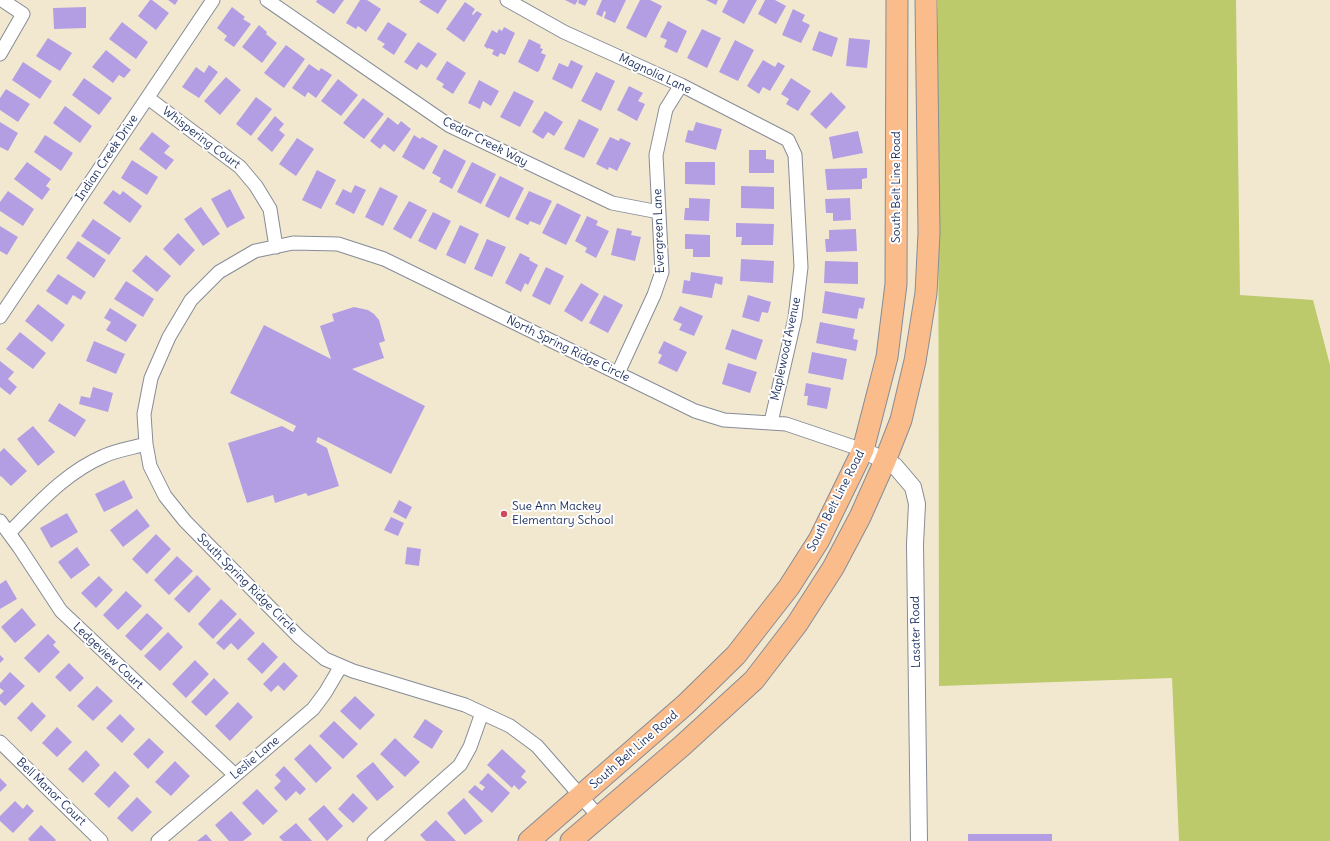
<!DOCTYPE html>
<html>
<head>
<meta charset="utf-8">
<style>
  body { margin:0 }
  canvas { display:block; background:#f2e8d0 }
</style>
</head>
<body>
<canvas width="1330" height="841"></canvas>
<script>
const ctx = document.querySelector('canvas').getContext('2d');
ctx.lineJoin = 'round';
function fill(path, color) {
  ctx.fillStyle = color;
  ctx.fill(path, 'evenodd');
}
function trace(path, color, width, dash) {
  ctx.strokeStyle = color;
  ctx.lineWidth = width;
  ctx.lineCap = dash ? 'butt' : 'round';
  ctx.setLineDash(dash || []);
  ctx.stroke(path);
}
function label(font, color, halo, rows, align = 'center') {
  ctx.font = font + ' Delius,sans-serif';
  ctx.lineWidth = 4;
  ctx.setLineDash([]);
  ctx.textBaseline = 'middle';
  ctx.strokeStyle = halo;
  ctx.fillStyle = color;
  for (const [text, x, y, turn = 0] of rows) {
    ctx.save();
    ctx.translate(x, y);
    ctx.rotate((+turn || 0) * Math.PI / 180);
    ctx.textAlign = isNaN(turn) ? turn : align;
    if (halo) ctx.strokeText(text, 0, 0);
    ctx.fillText(text, 0, 0);
    ctx.restore();
  }
}
fill(new Path2D(`
  M938,0h298l4,295 73,5 17,65v476h-151l-7,-163 -233,8z`), '#bcca6c');
fill(new Path2D(`
  M150,0h2l17,13 -13,17 -18,-14z
  M168,0h10l-3,5z
  M317,0h27l-10,14 -18,-12z
  M360,0h7l14,9 -15,23 -8,-6 -2,3 -10,-6z
  M421,0h26l-9,14 -19,-12z
  M565,0h13l-3,5z
  M579,0h9l-3,6 -7,-3z
  M602,0h24l-11,23 -11,-5 2,-6 -2,-1 -2,6 -6,-3z
  M640,0h10l12,6 -16,32 -20,-10z
  M706,0h12l-2,5z
  M728,0h29l-13,24 -22,-12z
  M765,0h10l11,6 -10,18 -18,-10z
  M465,2l10,7 -3,5 1,1 4,-4 5,3 -18,28 -18,-13z
  M86,7v21l-32,1 -1,-21z
  M232,7l13,10 -2,2 8,5 -17,23 -10,-7 3,-4 -10,-8z
  M793,9l12,6 -3,6 8,4 -9,18 -19,-8z
  M668,21l19,10 -10,22 -13,-6 3,-7 -7,-3z
  M122,22l26,20 -12,17 -27,-20z
  M388,22l19,12 -13,21 -12,-8 3,-3 -8,-5z
  M259,25l8,7 -1,2 11,9 -15,20 -20,-16z
  M504,27l11,6 -10,22 -5,-2 -2,4 -6,-3 2,-4 -6,-2v1l-4,-3 8,-16 5,3 2,-4 3,2z
  M702,29l19,9 -14,30 -20,-10z
  M819,31l19,7 -6,19 -20,-7z
  M48,38l24,15 -12,18 -24,-15z
  M849,38l21,2 -3,28 -21,-2z
  M529,39l12,6 -1,3 3,1 -2,4 5,2 -7,16 -2,1 -19,-10z
  M735,40l19,10 -16,31 -19,-9z
  M418,42l19,12 -10,14 -6,-4 -4,6 -13,-8z
  M286,45l19,14 -21,29 -20,-15z
  M106,50l25,20 -7,8 -5,-3 -6,8 -21,-16z
  M571,60l12,6 -11,23 -20,-10 7,-16 9,4z
  M763,60l12,7 3,-5 7,4 -15,25 -7,-4 -4,7 -12,-8z
  M447,61l19,12 -13,21 -11,-7 2,-3 -8,-5z
  M23,62l29,19 -12,18 -28,-19z
  M309,64l10,7 2,-3 11,7 -16,23 -8,-6 -3,5 -13,-9z
  M209,65l9,7 -19,26 -17,-11 14,-20 8,6z
  M596,72l19,9 -14,30 -20,-10z
  M226,77l15,13 -21,25 -16,-14z
  M84,78l28,20 -13,17 -27,-20z
  M791,78l20,13 -13,20 -12,-7 3,-5 -8,-5z
  M338,79l20,16 -17,21 -20,-15z
  M479,80l20,11 -8,15 -8,-5 -3,8 -12,-6z
  M629,86l14,7 -5,8 7,3 -8,17 -20,-11z
  M6,89l24,15 -12,18 -18,-12v-12z
  M514,91l20,10 -14,26 -20,-10z
  M831,92l15,15 -20,22 -16,-15z
  M256,97l16,12 -21,27 -15,-12z
  M363,98l21,16 -20,25 -21,-16z
  M65,106l27,20 -12,17 -27,-20z
  M545,111l18,11 -9,14 -6,-4 -5,7 -11,-7z
  M275,116l9,8 -5,6 6,5 -13,17 -15,-13z
  M388,117l10,8 3,-4 10,8 -17,23 -10,-8 -4,5 -10,-8z
  M579,119l20,10 -15,29 -20,-9z
  M0,122l18,11 -10,18 -8,-4z
  M696,122l26,7 -6,21 -31,-8 3,-12 5,1z
  M858,131l5,22 -30,6 -4,-22z
  M152,132l18,14 -6,7 10,7 -8,10 -27,-21z
  M45,135l28,18 -12,18 -27,-19z
  M414,135l6,4 2,-2 16,9 -14,24 -22,-13z
  M610,137l9,4 1,-3 11,5 -14,28 -8,-4 -1,3 -12,-6z
  M297,138l17,11 -18,27 -17,-12z
  M444,149l22,12 -14,28 -13,-7 2,-4 -9,-5z
  M749,150h17v9l8,1v13h-25z
  M132,160l26,17 -11,18 -26,-17z
  M27,162l24,17 -5,7 4,3 -8,11 -28,-21z
  M472,162l24,12 -15,30 -24,-12z
  M685,162h30v23l-30,-1z
  M867,168v10l-5,1v10l-35,1 -2,-21z
  M317,170l19,10 -15,29 -19,-9z
  M500,176l24,12 -15,30 -24,-12z
  M355,185l11,5 -12,24 -19,-10 8,-15 8,4z
  M741,186l33,1v22l-33,-1z
  M380,187l18,9 -15,30 -18,-9z
  M230,189l15,29 -18,10 -16,-29z
  M113,190l7,5 3,-4 19,15 -12,17 -27,-20z
  M8,191l26,18 -11,17 -23,-15v-9z
  M529,191l23,10 -12,24 -10,-4 -2,4 -13,-6z
  M689,198l21,1 -1,22 -25,-1 1,-12h4z
  M850,198l1,22 -18,1v-8h-7l-1,-14z
  M409,201l18,9 -16,29 -18,-10z
  M557,203l24,12 -15,30 -24,-12z
  M201,207l19,27 -17,12 -19,-27z
  M433,212l18,9 -15,29 -18,-9z
  M587,216l11,5 -2,4 13,6 -13,27 -11,-6 2,-4 -12,-7z
  M93,219l28,19 -12,17 -28,-19z
  M736,223l38,1 -1,21h-32l1,-8h-6z
  M460,225l19,9 -14,30 -19,-9z
  M0,226l18,11 -11,18 -7,-4z
  M617,228l15,3 -1,4 10,2 -6,24 -24,-6z
  M856,229l1,22 -31,1 -1,-13h4v-9z
  M178,233l17,17 -15,16 -17,-17z
  M685,234l25,1v22h-17v-8h-8z
  M487,239l19,8 -14,30 -18,-8z
  M78,241l28,19 -12,18 -28,-20z
  M520,253l10,5 -1,2 9,5 -10,20 -3,-2 -4,9 -16,-9z
  M146,255l25,21 -14,16 -25,-21z
  M741,259l33,2 -1,22 -33,-2z
  M825,261l33,1v22l-34,-1z
  M546,267l18,9 -14,29 -18,-9z
  M691,272l32,5 -1,8 -7,-2 -3,15 -30,-5 2,-13 6,1z
  M58,274l28,18 -5,8 -8,-5 -6,10 -21,-14z
  M126,281l28,18 -11,18 -29,-18z
  M581,283l18,11 -17,28 -18,-11z
  M825,291l40,7 -2,11 -4,-1 -2,11 -35,-6z
  M604,295l19,10 -15,28 -19,-10z
  M748,295l23,7 -3,11 -6,-1 -3,10 -17,-5z
  M38,304l27,21 -13,17 -27,-21z
  M680,306l23,10 -9,20 -15,-6 3,-6 -9,-4z
  M354,307l14,3 6,4 5,6 6,21 -6,2 5,15 -32,11 73,37 -34,68 -73,-37 -2,5 11,6 12,38 -31,10 -2,-3 -31,10 -2,-8 -26,8 -19,-60 54,-17 11,6 3,-6 -66,-33 34,-68 67,34 -11,-33 14,-5 -2,-7z
  M110,308l27,17 -11,17 -20,-12 5,-8 -7,-4z
  M820,322l35,7 -2,10 5,1 -2,11 -40,-8z
  M732,329l31,11 -7,20 -31,-11z
  M20,332l26,21 -13,16 -27,-20z
  M94,341l31,13 -9,20 -30,-13z
  M664,341l23,11 -10,20 -19,-9 4,-8 -4,-2z
  M812,352l35,7 -4,21 -35,-7z
  M0,361l14,11 -6,7 9,8 -7,8 -10,-8z
  M728,363l29,9 -7,21 -28,-9z
  M806,383l25,5 -4,21 -20,-4 1,-9h-4z
  M93,387l20,6 -5,19 -29,-8 2,-8 9,2z
  M59,403l27,17 -11,17 -27,-16z
  M33,426l22,26 -17,14 -21,-27z
  M4,448l23,23 -16,15 -10,-10 -1,1v-25z
  M124,480l9,18 -29,14 -9,-18z
  M399,500l13,7 -6,12 -13,-7z
  M137,509l13,17 -27,21 -13,-17z
  M67,513l11,19 -27,16 -11,-20z
  M391,517l13,6 -6,13 -14,-6z
  M156,534l15,15 -24,25 -15,-15z
  M77,547l13,18 -19,14 -13,-17z
  M407,547l14,2 -2,17 -14,-2z
  M177,556l16,15 -24,24 -15,-15z
  M197,575l14,14 -22,24 -15,-14z
  M99,576l14,14 -17,18 -15,-15z
  M6,580l11,19 -17,10v-25z
  M126,591l16,15 -24,24 -15,-15z
  M221,599l16,15 -24,25 -15,-15z
  M22,608l14,17 -21,18 -14,-16z
  M147,613l16,15 -22,23 -16,-15z
  M240,618l15,15 -17,17 -7,-7 -7,7 -8,-7z
  M168,632l15,15 -23,24 -16,-15z
  M48,634l8,8 -3,3 7,7 -21,21 -15,-15z
  M263,642l15,15 -16,17 -15,-15z
  M0,655l4,4 -4,4z
  M195,660l14,14 -23,24 -14,-14z
  M284,662l14,14 -14,15 -6,-6 -7,7 -8,-8z
  M69,663l15,15 -14,14 -15,-15z
  M10,672l15,14 -20,20 -5,-5v-6l4,-4 -4,-3v-5z
  M214,678l15,15 -23,23 -15,-14z
  M97,686l16,15 -20,20 -16,-15z
  M355,696l20,19 -15,15 -20,-19z
  M32,702l14,14 -15,16 -14,-14z
  M238,702l15,15 -23,24 -15,-15z
  M120,714l15,15 -13,14 -16,-15z
  M425,719l18,12 -11,18 -19,-12z
  M334,721l24,23 -15,15 -24,-23z
  M57,727l15,15 -15,15 -15,-14z
  M149,738l15,14 -16,17 -15,-15z
  M395,738l25,24 -15,15 -25,-23z
  M310,744l22,24 -16,15 -22,-24z
  M502,749l24,22 -5,6 6,5 -8,8 -5,-5 -2,3 -25,-23z
  M86,750l14,15 -17,18 -15,-14z
  M175,761l15,15 -19,20 -16,-14z
  M373,762l21,25 -17,14 -21,-25z
  M284,766l22,23 -6,6 -4,-4 -10,10 -12,-13 7,-7 -6,-6z
  M115,771l15,15 -21,22 -15,-14z
  M488,773l22,20 -18,20 -24,-21 7,-7 7,6 3,-4 -6,-4z
  M0,778l7,7 -7,7z
  M257,789l21,22 -15,14 -21,-22z
  M353,793l15,15 -15,15 -15,-14z
  M137,797l15,15 -20,20 -15,-14z
  M464,798l19,23 -18,14 -18,-22z
  M15,801l8,8 4,-5 7,7 -21,22 -13,-12v-5z
  M324,805l19,21 -16,15 -19,-22z
  M231,811l21,23 -9,7h-14l-14,-16z
  M436,820l20,21h-30l-6,-6z
  M296,823l16,18h-29l-4,-4z
  M41,825l15,15 -1,1h-25l-2,-2z
  M206,834l6,7h-15z
  M968,834h84v7h-84z`), '#b49ee3');
const minor = new Path2D(`
  M267,0l183,126 162,77 47,9
  M507,0l57,32 117,53 107,55 7,15 6,112 -6,51 -24,104
  M0,54l23,-40 -21,-14
  M148,98l92,69 16,19 14,23 6,38
  M0,317l213,-317
  M618,373l36,-78 8,-23 -6,-117 10,-46 15,-24
  M0,521l19,26 42,64 174,164
  M9,533c29,-29 57,-61 95,-77 13,-6 28,-8 42,-12
  M0,742l101,99
  M599,817l-62,-71 -27,-20 -45,-21 -112,-34 -28,-12 -26,-22 -114,-116 -20,-25 -15,-30 -4,-22 -2,-30 7,-36 18,-41 22,-37 28,-28 36,-21 38,-8 45,1 46,15 311,152 29,9 62,4 77,26
  M158,841l155,-132 12,-16 16,-27
  M374,841l86,-76 10,-18 12,-34`);
const tertiary = new Path2D(`
  M863,450l32,16 18,21 4,17 -2,40 4,297`);
const primary = new Path2D(`
  M529,841l157,-137 50,-49 53,-68 30,-47 44,-90 24,-93 9,-73 1,-284
  M571,841l112,-96 71,-65 43,-56 36,-56 27,-51 25,-56 16,-41 14,-59 11,-68 3,-60 -3,-233`);
trace(minor, '#868c97', 15);
trace(tertiary, '#868c97', 18);
trace(primary, '#868c97', 23);
trace(minor, '#fff', 13);
trace(tertiary, '#fff', 16);
trace(primary, '#fabc8b', 21);
for (const [x, y, r, color] of [
  [504,514,4,"#d1495b"]
]) {
  const dot = new Path2D();
  dot.arc(x, y, r, 0, 2 * Math.PI);
  ctx.fillStyle = color;
  ctx.fill(dot);
  trace(dot, '#fff', 1.5);
}
label('12px', '#1b2f5e', '#fff', [
  ["Magnolia Lane",655,74,25],
  ["Whispering Court",201,138,37],
  ["Cedar Creek Way",485,142,27],
  ["Indian Creek Drive",107,158,-56],
  ["South Belt Line Road",897,187,-90],
  ["Evergreen Lane",659,231,-92],
  ["North Spring Ridge Circle",568,349,26],
  ["Maplewood Avenue",786,349,-78],
  ["South Belt Line Road",836,501,-63],
  ["South Spring Ridge Circle",247,584,45],
  ["Lasater Road",916,632,-91],
  ["Ledgeview Court",108,656,43],
  ["South Belt Line Road",634,750,-41],
  ["Leslie Lane",255,758,-40],
  ["Bell Manor Court",51,792,44]
]);
label('12px', '#1b2f5e', '#fff', [
  ["Sue Ann Mackey",512,507],
  ["Elementary School",512,521]
], 'left');
</script>
</body>
</html>
